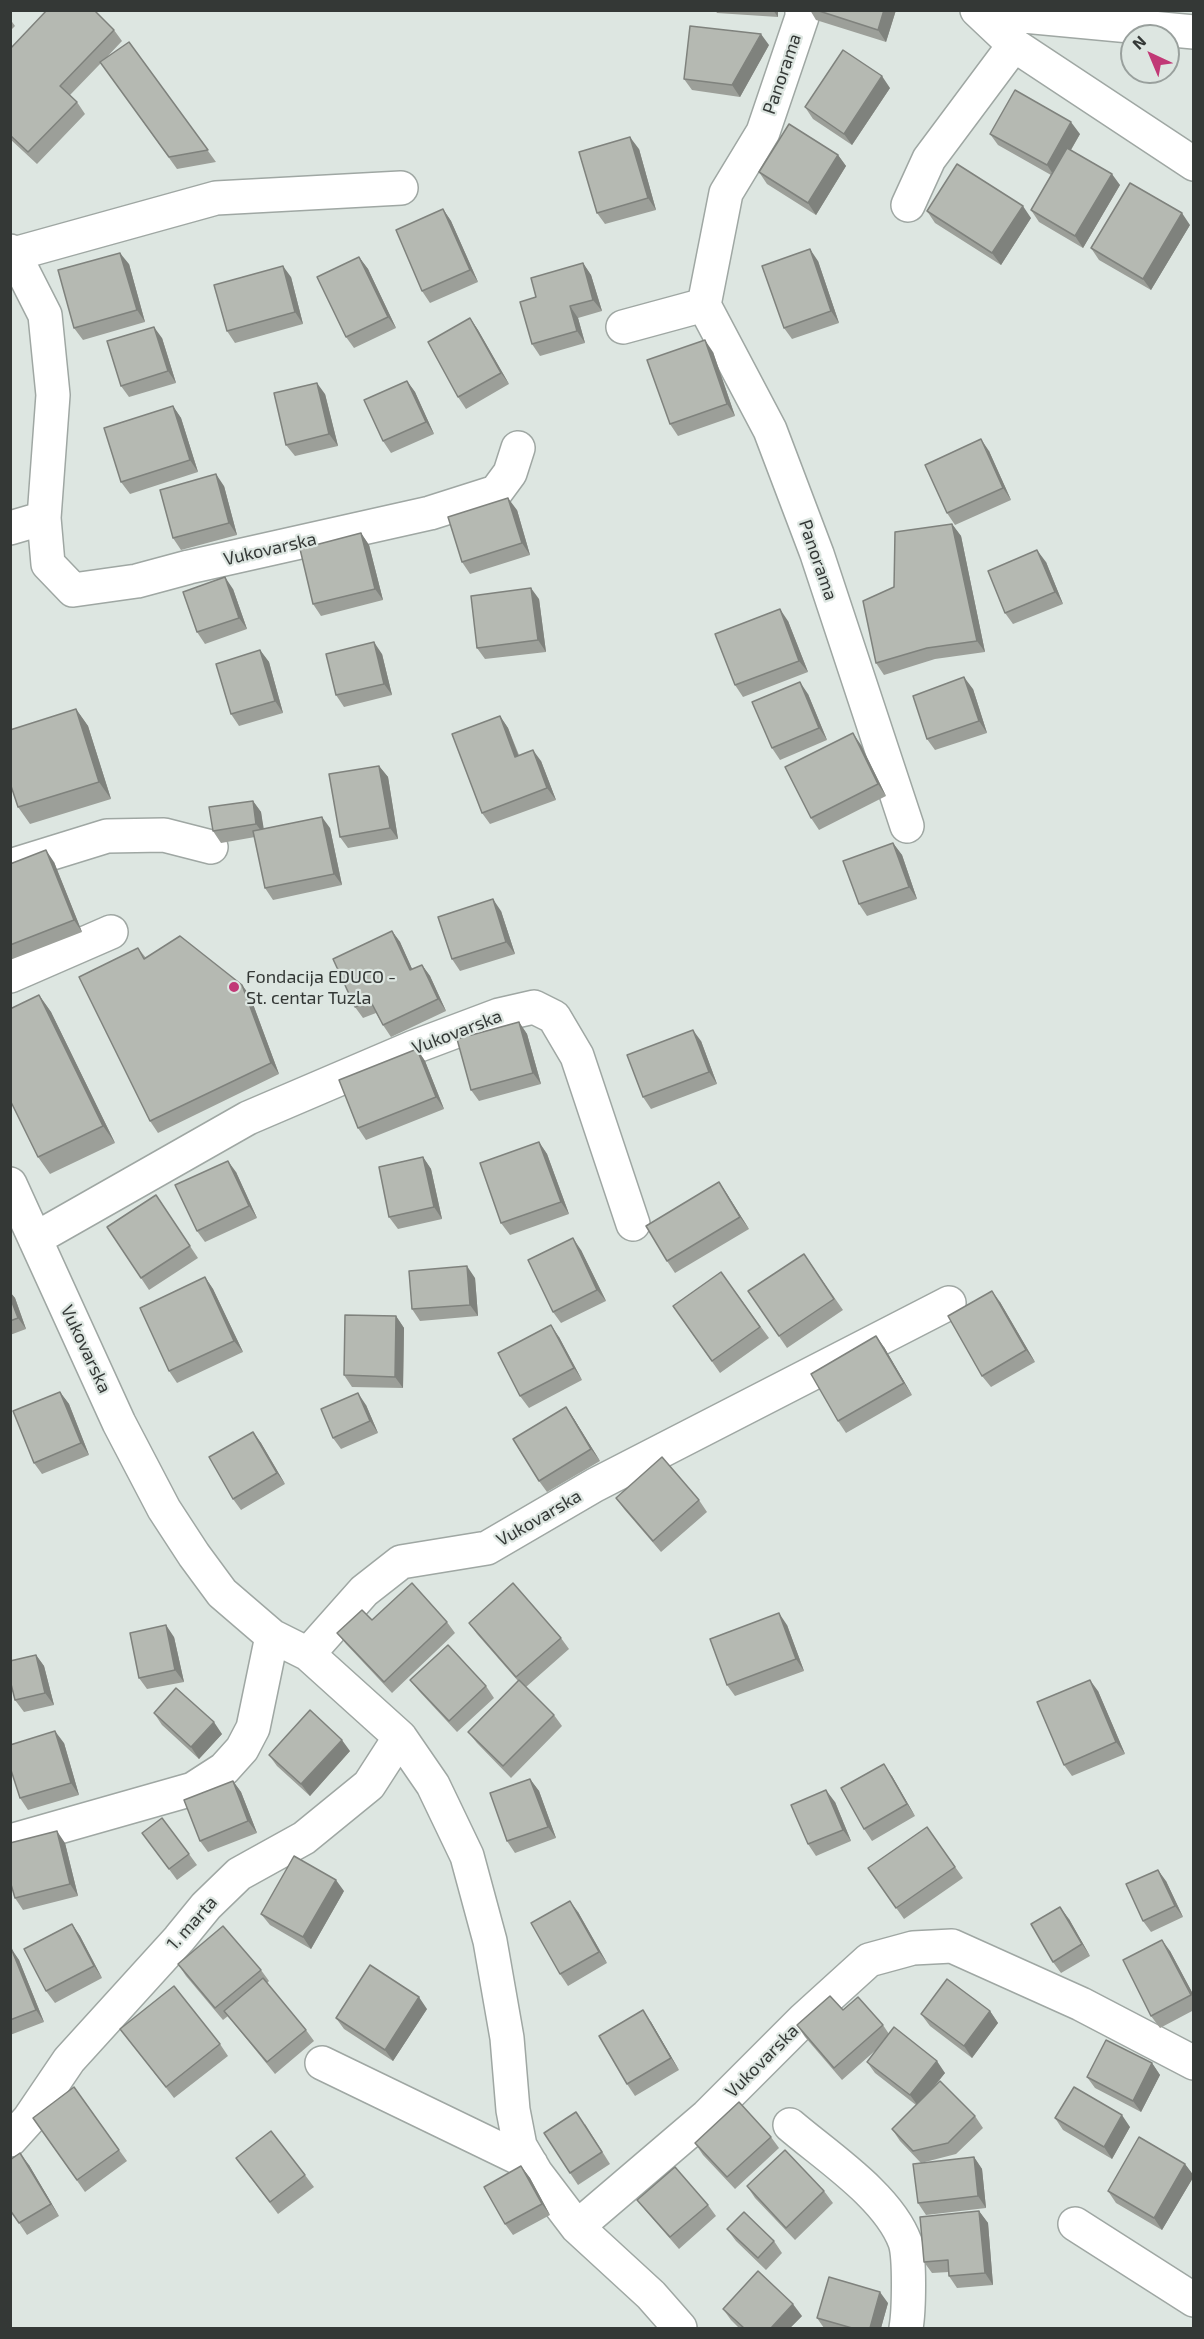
<!DOCTYPE html>
<html>
<head>
<meta charset="utf-8">
<style>
  body { margin:0 }
  #map { position:relative; width:1204px; height:2339px; overflow:hidden; background:#dde6e1; font-family:"Exo 2",sans-serif }
  canvas { display:block }
  .frame { position:absolute; inset:0; border:12px solid #343836; pointer-events:none }
  .north { position:absolute; left:1120px; top:24px; width:60px; height:60px; box-sizing:border-box; background:#dde6e1; border:2px solid #99a09d; border-radius:50%; rotate:316deg; font-size:16px; font-weight:700; line-height:24px; text-align:center; color:#343836 }
  .north::after { content:''; display:block; margin:auto; width:21px; height:27px; background:#c13976; clip-path:polygon(50% 0,100% 100%,50% 72%,0 100%) }
</style>
</head>
<body>
<div id="map">
<canvas width="1204" height="2339"></canvas>
<div class="frame"></div>
<div class="north">N</div>
</div>
<script>
const ctx = document.querySelector('canvas').getContext('2d');
ctx.lineJoin = 'round';
function trace(path, color, width, dash) {
  ctx.strokeStyle = color;
  ctx.lineWidth = width;
  ctx.lineCap = dash ? 'butt' : 'round';
  ctx.setLineDash(dash || []);
  ctx.stroke(path);
}
function fill(path, color) {
  ctx.fillStyle = color;
  ctx.fill(path, 'evenodd');
}
function label(font, color, halo, rows, align = 'center') {
  ctx.font = font + ' "Exo 2",sans-serif';
  ctx.lineWidth = 4.5;
  ctx.setLineDash([]);
  ctx.textBaseline = 'middle';
  ctx.strokeStyle = halo;
  ctx.fillStyle = color;
  for (const [text, x, y, turn = 0] of rows) {
    ctx.save();
    ctx.translate(x, y);
    ctx.rotate((+turn || 0) * Math.PI / 180);
    ctx.textAlign = isNaN(turn) ? turn : align;
    if (halo) ctx.strokeText(text, 0, 0);
    ctx.fillText(text, 0, 0);
    ctx.restore();
  }
}
const minor = new Path2D(`
  M802,10v7l-39,115 -37,61 -22,112 66,125 47,124 90,272
  M977,10l37,35 180,119
  M981,12l213,20
  M908,205l21,-46 85,-114
  M10,251l4,3 202,-56 185,-10
  M14,254l31,61 8,80 -9,123
  M623,327l81,-22
  M10,528l34,-10 4,46 25,26 64,-9 52,-14 241,-54 66,-21 14,-19 8,-25
  M10,866l97,-30 57,-1 47,12
  M10,976l101,-44
  M10,1184l109,239 45,86 30,46 28,38 50,43 36,18 92,83 33,48 34,71 23,85 17,97 6,72 7,36 16,27 41,54 74,68 29,33
  M35,1239l213,-121 166,-71 85,-32 35,-8 20,10 23,39 56,168
  M308,1654l56,-63 37,-29 86,-14 108,-63 354,-182
  M10,1841l183,-52 31,-20 18,-20 11,-21 19,-92
  M322,2063l209,101
  M790,2125c36,31 98,71 115,117 5,15 4,69 1,86
  M10,2140l19,-21 40,-59 110,-121 27,-33 33,-32 65,-36 65,-53 31,-48
  M1075,2224l119,76
  M577,2227l130,-111 97,-97 65,-59 44,-12 39,-2 129,58 113,59`);
trace(minor, '#9fa7a3', 36);
trace(minor, '#fff', 33);
fill(new Path2D(`
  M715,10h63v7l-61,-4z
  M810,10h86l-10,32 -70,-22z
  M10,19l5,7 -5,5z
  M114,30l8,11 -16,17 23,-16 87,120 -39,7 -76,-106 -31,32 7,7 8,12 -48,50 -27,-25v-90z
  M769,45l-29,52 -48,-7 -8,-11z
  M890,88l-38,57 -39,-26 -8,-12z
  M990,134h90l-9,16 49,35 -37,63 -44,-26 -8,-12 20,-35 -53,-30z
  M639,149l17,61 -51,14 -8,-11z
  M838,155l8,11 -30,49 -49,-31 -8,-12z
  M443,209l8,12 27,61 -48,21 -8,-12z
  M927,211l104,7 -30,47 -66,-42z
  M1190,225l-39,65 -52,-30 -8,-12z
  M359,257l9,12 28,59 -42,20 -8,-11z
  M818,261l21,62 -47,16 -8,-11z
  M583,263l8,12 11,36 -24,7 7,25 -45,13 -8,-12 4,-47z
  M129,264l16,58 -62,18 -9,-12z
  M291,277l12,47 -68,19 -8,-12z
  M470,318l8,12 31,54 -43,25 -8,-12z
  M162,338l14,45 -47,14 -8,-11z
  M713,352l22,64 -57,20 -8,-12z
  M407,381l8,11 19,42 -43,19 -8,-12z
  M325,394l13,52 -43,10 -9,-11z
  M173,406l8,12 17,54 -68,22 -9,-12z
  M989,451l22,49 -56,25 -8,-12z
  M224,486l13,49 -56,15 -8,-12z
  M517,510l13,45 -60,19 -8,-12z
  M952,524l9,12 24,116 -50,7 -51,16 -8,-12 18,-76z
  M361,533l8,12 14,55 -62,16 -8,-12z
  M1046,562l17,42 -50,20 -8,-11z
  M233,589l14,40 -42,15 -8,-12z
  M539,599l7,53 -61,7 -8,-11z
  M788,621l20,51 -65,25 -8,-12z
  M260,650l9,12 14,51 -44,13 -8,-12z
  M382,654l10,41 -48,12 -8,-12z
  M973,689l14,44 -52,17 -8,-11z
  M808,694l19,46 -47,20 -8,-12z
  M76,709l12,17 23,73 -81,25 -12,-17z
  M500,716l8,12 11,27 22,6 15,39 -66,24 -8,-11z
  M861,745l25,51 -67,34 -8,-12z
  M379,766l9,11 10,62 -50,9 -8,-11z
  M253,801l8,11 2,17 67,-1 12,57 -69,15 -8,-12 -10,-51 -34,6 -8,-12z
  M893,843l9,12 15,44 -50,17 -8,-12z
  M54,862l28,70 -72,28v-96z
  M501,911l14,43 -55,17 -8,-12z
  M392,931l8,11 12,27 10,-4 8,11 16,35 -55,26 -8,-12 -7,-12 -13,5 -8,-11z
  M138,948l8,10 96,27 8,11 29,78 -121,59 -8,-12z
  M39,995l12,17 64,131 -65,31 -12,-17z
  M519,1022l8,12 14,50 -62,17 -8,-11z
  M701,1041l16,43 -66,25 -8,-12z
  M417,1049l8,12 19,48 -78,31 -8,-12z
  M539,1142l8,12 22,60 -59,21 -9,-12z
  M423,1157l8,12 11,50 -44,10 -9,-12z
  M236,1172l21,46 -52,24 -8,-11z
  M719,1182l30,47 -74,44 -8,-12z
  M156,1195l42,63 -49,32 -42,-63z
  M581,1250l25,51 -45,22 -8,-11z
  M804,1254l39,56 -56,38 -39,-57z
  M721,1272l48,66 -49,35 -47,-67z
  M205,1277l8,12 30,63 -66,31 -8,-12z
  M475,1278l3,38 -58,5 -8,-12z
  M10,1292l5,6 11,31 -16,6z
  M1000,1302l35,60 -44,25 -9,-11z
  M396,1316l8,12 -1,60 -51,-1 -8,-12z
  M559,1337l23,43 -53,28 -9,-12z
  M884,1347l28,48 -66,38 -8,-12z
  M60,1392l9,12 20,51 -47,19 -8,-11z
  M366,1405l12,28 -37,16 -8,-11z
  M566,1407l8,12 26,42 -53,31 -8,-11z
  M253,1432l8,11 24,41 -44,26 -8,-11z
  M616,1498l83,2 8,12 -46,40 -37,-43z
  M372,1620l75,2 8,11 -63,60 -46,-49 -9,-11z
  M469,1623l92,15 8,11 -43,38 28,28 8,11 -51,52 -34,-35 -9,-11 50,-51 -41,-47z
  M787,1625l17,46 -69,25 -8,-11z
  M174,1637l10,45 -37,7 -8,-11z
  M36,1655l8,11 10,39 -30,7 -9,-12z
  M410,1680l76,6 8,12 -37,34 -38,-41z
  M1098,1691l27,63 -53,22 -8,-11z
  M154,1713l68,21 -23,25 -37,-34z
  M64,1743l15,52 -51,15 -8,-12z
  M350,1751l-40,45 -33,-30 -8,-11z
  M892,1776l23,40 -43,25 -8,-12z
  M530,1779l9,12 17,47 -41,15 -8,-12z
  M233,1781l8,11 16,41 -49,19 -8,-11z
  M835,1802l16,39 -35,15 -8,-12z
  M927,1827l36,51 -59,41 -36,-51z
  M65,1843l13,53 -55,14 -8,-12z
  M151,1845l38,9 8,11 -20,15z
  M1166,1881l17,36 -32,15 -8,-11z
  M344,1891l-33,58 -41,-24 -9,-11z
  M578,1912l29,51 -39,23 -8,-12z
  M1069,1919l21,37 -29,17 -8,-11z
  M72,1924l8,12 22,42 -47,25 -9,-12z
  M10,1948l9,12 25,62 -34,13z
  M1170,1951l24,45v14l-34,18 -9,-12z
  M178,1964l83,6 8,11 -2,2 39,47 8,11 -39,33 -47,-58 -5,4 -37,-44z
  M427,2009l-34,52 -49,-32 -8,-11z
  M843,2010l40,15 6,9 56,39 -16,20 46,23 8,12 -27,26 -35,9 -21,-22 -8,-12 24,-24 -41,-32 -8,-11 10,-13 -35,31 -37,-43 -8,-12z
  M990,2011l8,12 -26,35 -42,-32 -9,-12z
  M651,2022l28,48 -44,26 -8,-12z
  M120,2029l100,15 8,12 -54,42z
  M1152,2063l8,12 -19,37 -46,-24 -8,-11z
  M74,2087l53,74 -42,31 -52,-74z
  M1055,2118l75,9 -18,32 -49,-29z
  M585,2124l25,40 -32,21 -8,-12z
  M771,2137l8,11 -44,41 -32,-34 -8,-12z
  M974,2157l8,12 4,39 -60,7 -8,-12z
  M236,2158l69,17 9,12 -36,27z
  M1185,2164l9,12 -32,54 -46,-27 -8,-12z
  M29,2165l30,51 -32,19 -8,-12z
  M521,2166l9,12 20,37 -37,20 -8,-11z
  M747,2186l77,5 9,12 -38,37 -40,-42z
  M637,2200l71,5 8,11 -37,33 -33,-38z
  M979,2211l9,12 5,62 -36,3 -8,-12v-4l-17,1 -8,-11z
  M727,2229l47,12 8,12 -16,17 -30,-29z
  M888,2303l-7,25h-57l-7,-10z
  M723,2309l79,7 -12,12h-51l-8,-8z`), '#9c9f99');
fill(new Path2D(`
  M773,10h5v7z
  M884,10h12l-10,32 -8,-12z
  M761,34l8,11 -29,52 -8,-12z
  M882,76l8,12 -38,57 -8,-11z
  M1071,122l9,12 -25,43 -8,-12z
  M630,137l9,12 17,61 -8,-12z
  M838,155l8,11 -30,49 -8,-12z
  M1112,174l8,11 -37,63 -8,-12z
  M1023,206l8,12 -30,47 -9,-12z
  M443,209l8,12 27,61 -8,-12z
  M1182,213l8,12 -39,65 -8,-11z
  M810,249l8,12 21,62 -8,-12z
  M120,253l9,11 16,58 -8,-12z
  M359,257l9,12 28,59 -8,-11z
  M583,263l8,12 11,36 -9,-11z
  M283,266l8,11 12,47 -8,-12z
  M570,306l8,12 7,25 -8,-12z
  M470,318l8,12 31,54 -8,-11z
  M154,327l8,11 14,45 -8,-12z
  M705,340l8,12 22,64 -8,-12z
  M407,381l8,11 19,42 -8,-12z
  M317,383l8,11 13,52 -9,-12z
  M173,406l8,12 17,54 -8,-12z
  M981,439l8,12 22,49 -8,-12z
  M216,474l8,12 13,49 -8,-12z
  M508,498l9,12 13,45 -8,-12z
  M952,524l9,12 24,116 -8,-11z
  M361,533l8,12 14,55 -8,-11z
  M1037,550l9,12 17,42 -8,-12z
  M225,577l8,12 14,40 -8,-11z
  M531,588l8,11 7,53 -8,-12z
  M780,609l8,12 20,51 -9,-11z
  M374,642l8,12 10,41 -8,-11z
  M260,650l9,12 14,51 -8,-12z
  M964,677l9,12 14,44 -8,-12z
  M800,682l8,12 19,46 -8,-12z
  M76,709l12,17 23,73 -12,-17z
  M500,716l8,12 15,40 -8,-11z
  M853,733l8,12 25,51 -8,-12z
  M533,750l8,11 15,39 -9,-12z
  M379,766l9,11 10,62 -8,-11z
  M253,801l8,11 4,24 -9,-12z
  M322,817l8,11 12,57 -8,-11z
  M893,843l9,12 15,44 -8,-12z
  M46,850l8,12 28,70 -8,-12z
  M493,899l8,12 14,43 -9,-12z
  M392,931l8,11 18,40 -8,-12z
  M422,965l8,11 16,35 -8,-12z
  M242,985l8,11 29,78 -8,-11z
  M39,995l12,17 64,131 -12,-17z
  M519,1022l8,12 14,50 -8,-11z
  M693,1030l8,11 16,43 -8,-12z
  M417,1049l8,12 19,48 -8,-12z
  M539,1142l8,12 22,60 -8,-12z
  M423,1157l8,12 11,50 -8,-12z
  M228,1161l8,11 21,46 -8,-12z
  M719,1182l8,12 22,35 -9,-12z
  M573,1238l8,12 25,51 -9,-11z
  M467,1266l8,12 3,38 -8,-11z
  M205,1277l8,12 30,63 -9,-11z
  M992,1291l8,11 35,60 -9,-12z
  M10,1292l5,6 11,31 -8,-11 -8,-21z
  M396,1316l8,12 -1,60 -8,-11z
  M551,1325l8,12 23,43 -8,-12z
  M876,1336l8,11 28,48 -8,-12z
  M60,1392l9,12 20,51 -8,-12z
  M358,1393l8,12 12,28 -8,-12z
  M566,1407l8,12 26,42 -9,-12z
  M253,1432l8,11 24,41 -8,-11z
  M779,1613l8,12 17,46 -8,-12z
  M166,1625l8,12 10,45 -9,-12z
  M36,1655l8,11 10,39 -9,-12z
  M1090,1680l8,11 27,63 -9,-12z
  M214,1722l8,12 -23,25 -8,-12z
  M55,1731l9,12 15,52 -8,-12z
  M342,1740l8,11 -40,45 -9,-12z
  M884,1764l8,12 23,40 -8,-12z
  M530,1779l9,12 17,47 -8,-11z
  M233,1781l8,11 16,41 -9,-12z
  M826,1790l9,12 16,39 -8,-11z
  M57,1831l8,12 13,53 -8,-12z
  M1158,1870l8,11 17,36 -8,-11z
  M336,1880l8,11 -33,58 -8,-12z
  M570,1901l8,11 29,51 -8,-11z
  M1060,1907l9,12 21,37 -8,-12z
  M72,1924l8,12 22,42 -8,-12z
  M1162,1940l8,11 24,45v3z
  M11,1948l8,12 25,62 -8,-12z
  M419,1997l8,12 -34,52 -8,-11z
  M643,2010l8,12 28,48 -8,-12z
  M990,2011l8,12 -26,35 -8,-12z
  M937,2061l8,12 -27,33 -8,-11z
  M1152,2063l8,12 -19,37 -8,-11z
  M1122,2115l8,12 -18,32 -8,-12z
  M20,2153l9,12 30,51 -8,-12z
  M974,2157l8,12 4,39 -8,-12z
  M1185,2164l9,12 -32,54 -8,-12z
  M521,2166l9,12 20,37 -8,-11z
  M979,2211l9,12 5,62 -8,-12z
  M880,2292l8,11 -7,25h-11z
  M793,2304l9,12 -12,12h-19z`), '#7f827d');
const building = new Path2D(`
  M47,10h47l20,20 -54,56 17,16 -49,50 -18,-17v-86z
  M816,10h68l-6,20z
  M690,26l71,8 -29,51 -48,-6z
  M129,42l79,108 -39,7 -69,-95z
  M843,50l39,26 -38,58 -39,-27z
  M1015,90l56,32 -24,43 -57,-31z
  M789,124l49,31 -30,48 -49,-31z
  M630,137l18,61 -51,15 -18,-61z
  M1067,148l45,26 -37,62 -44,-26z
  M957,164l66,42 -31,47 -65,-42z
  M1130,183l52,30 -39,66 -52,-31z
  M443,209l27,61 -48,21 -26,-61z
  M810,249l21,62 -47,17 -22,-62z
  M120,253l17,57 -63,18 -16,-58z
  M359,257l29,60 -42,20 -29,-60z
  M583,263l10,37 -23,6 7,25 -45,13 -12,-42 16,-5 -5,-19z
  M283,266l12,46 -68,19 -13,-46z
  M470,318l31,55 -43,24 -30,-55z
  M154,327l14,44 -47,15 -14,-45z
  M705,340l22,64 -57,20 -23,-64z
  M407,381l19,41 -43,19 -19,-41z
  M317,383l12,51 -43,11 -12,-52z
  M173,406l17,54 -69,22 -17,-54z
  M981,439l22,49 -56,25 -22,-48z
  M216,474l13,49 -56,15 -13,-48z
  M508,498l14,45 -60,19 -14,-45z
  M952,524l25,117 -50,7 -51,15 -13,-62 31,-14 1,-55z
  M361,533l14,56 -62,15 -13,-55z
  M1037,550l18,42 -50,21 -17,-42z
  M225,577l14,41 -42,14 -14,-40z
  M531,588l7,52 -61,8 -6,-52z
  M780,609l19,52 -64,24 -20,-51z
  M374,642l10,42 -48,11 -10,-41z
  M260,650l15,51 -44,13 -15,-50z
  M964,677l15,44 -52,18 -14,-43z
  M800,682l19,46 -47,20 -20,-46z
  M76,709l23,73 -81,25 -8,-24v-53z
  M500,716l15,41 18,-7 14,38 -65,25 -30,-79z
  M853,733l25,51 -67,34 -26,-51z
  M379,766l11,62 -50,9 -11,-63z
  M253,801l3,23 -43,7 -4,-24z
  M322,817l12,57 -69,14 -12,-57z
  M893,843l16,44 -50,17 -16,-43z
  M46,850l28,70 -64,25v-81z
  M493,899l13,43 -54,17 -14,-42z
  M392,931l18,39 12,-5 16,34 -55,26 -13,-25 -15,7 -22,-48z
  M180,936l62,49 29,78 -121,58 -71,-144 59,-29 6,11z
  M39,995l64,131 -65,31 -28,-57v-91z
  M519,1022l14,51 -62,17 -14,-51z
  M693,1030l16,42 -66,25 -16,-42z
  M417,1049l19,48 -78,31 -19,-48z
  M539,1142l22,60 -60,21 -21,-60z
  M423,1157l11,50 -45,10 -10,-50z
  M228,1161l21,45 -52,25 -22,-46z
  M719,1182l21,35 -73,44 -21,-35z
  M156,1195l34,51 -49,32 -34,-51z
  M573,1238l24,52 -44,22 -25,-52z
  M804,1254l30,45 -55,37 -31,-45z
  M467,1266l3,39 -58,4 -3,-38z
  M721,1272l39,55 -48,34 -39,-55z
  M205,1277l29,64 -65,30 -29,-63z
  M992,1291l34,59 -44,26 -34,-60z
  M10,1297l8,21 -8,3z
  M345,1315l51,1 -1,61 -51,-2z
  M551,1325l23,43 -54,28 -22,-43z
  M876,1336l28,47 -66,38 -27,-47z
  M60,1392l21,51 -47,20 -21,-52z
  M358,1393l12,28 -37,17 -12,-29z
  M566,1407l25,42 -52,32 -26,-42z
  M253,1432l24,41 -44,26 -24,-42z
  M662,1457l37,43 -46,41 -37,-43z
  M412,1583l35,39 -63,60 -47,-49 25,-23 10,10z
  M513,1583l48,55 -45,39 -47,-54z
  M779,1613l17,46 -69,26 -17,-46z
  M166,1625l9,45 -36,8 -9,-45z
  M448,1645l38,41 -37,35 -39,-41z
  M36,1655l9,38 -30,7 -5,-20v-19z
  M519,1680l35,35 -51,51 -35,-34z
  M1090,1680l26,62 -52,23 -27,-63z
  M176,1688l38,34 -23,25 -37,-34z
  M310,1710l32,30 -41,44 -32,-29z
  M55,1731l16,52 -51,15 -10,-31v-22z
  M884,1764l23,40 -43,25 -23,-41z
  M530,1779l18,48 -41,14 -17,-48z
  M233,1781l15,40 -48,20 -16,-41z
  M826,1790l17,40 -35,14 -17,-39z
  M162,1818l27,36 -20,15 -27,-36z
  M927,1827l28,40 -59,41 -28,-40z
  M57,1831l13,53 -55,14 -5,-17v-38z
  M294,1856l42,24 -33,57 -42,-23z
  M1158,1870l17,36 -32,15 -17,-37z
  M570,1901l29,51 -39,22 -29,-51z
  M1060,1907l22,37 -29,18 -22,-38z
  M72,1924l22,42 -48,25 -22,-42z
  M223,1926l38,44 -46,38 -37,-44z
  M1162,1940l29,55 -40,21 -28,-56z
  M11,1948l25,62 -26,10v-72z
  M370,1965l49,32 -34,53 -49,-32z
  M263,1978l43,52 -39,32 -43,-51z
  M947,1979l43,32 -26,35 -43,-32z
  M174,1986l46,58 -54,43 -46,-58z
  M830,1996l13,14 15,-13 25,28 -49,43 -37,-43z
  M643,2010l28,48 -44,26 -28,-48z
  M894,2027l43,34 -27,34 -43,-33z
  M1106,2040l46,23 -19,38 -46,-24z
  M940,2081l35,35 -27,27 -35,8 -21,-22z
  M74,2087l45,63 -42,30 -44,-62z
  M1074,2087l48,28 -18,32 -49,-29z
  M739,2102l32,35 -44,40 -32,-34z
  M576,2112l26,40 -32,21 -26,-40z
  M271,2131l34,44 -35,27 -34,-44z
  M1139,2137l46,27 -31,54 -46,-27z
  M785,2150l39,41 -38,37 -39,-42z
  M20,2153l31,51 -32,19 -9,-13v-50z
  M974,2157l4,39 -60,7 -5,-39z
  M521,2166l21,38 -37,20 -21,-37z
  M675,2167l33,38 -38,32 -33,-37z
  M979,2211l6,62 -36,3 -1,-16 -24,2 -4,-45z
  M744,2212l30,29 -16,17 -31,-29z
  M758,2271l35,33 -22,24h-27l-21,-19z
  M829,2277l51,15 -10,36h-18l-35,-10z`);
fill(building, '#b5b9b2');
trace(building, '#7f827d', 1.5);
for (const [x, y, r, color] of [
  [234,987,6,"#c13976"]
]) {
  const dot = new Path2D();
  dot.arc(x, y, r, 0, 2 * Math.PI);
  ctx.fillStyle = color;
  ctx.fill(dot);
  trace(dot, '#dde6e1', 2);
}
label('18px', '#343836', '#dde6e1', [
  ["Panorama",782,74,-71],
  ["Vukovarska",270,549,-13],
  ["Panorama",818,560,71],
  ["Vukovarska",457,1032,-21],
  ["Vukovarska",86,1349,65],
  ["Vukovarska",539,1518,-30],
  ["1. marta",192,1923,-48],
  ["Vukovarska",762,2061,-45]
]);
label('18px', '#343836', '#dde6e1', [
  ["Fondacija EDUCO -",246,977],
  ["St. centar Tuzla",246,998]
], 'left');
</script>
</body>
</html>
